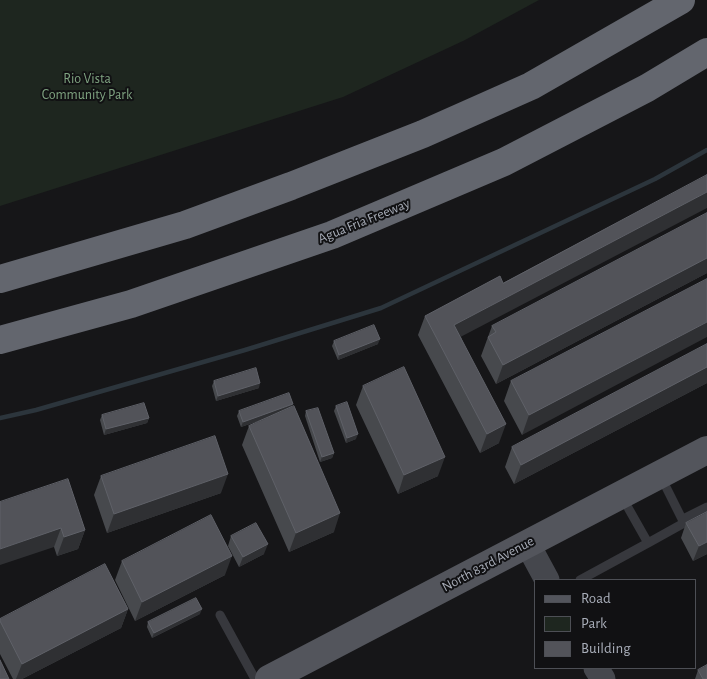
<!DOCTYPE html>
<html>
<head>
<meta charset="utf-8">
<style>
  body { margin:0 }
  #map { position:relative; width:707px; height:679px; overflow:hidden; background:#161618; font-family:"Alegreya Sans",sans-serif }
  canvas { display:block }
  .legend { position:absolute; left:534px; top:579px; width:162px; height:90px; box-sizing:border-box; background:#111113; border:1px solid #4d4f55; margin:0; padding:6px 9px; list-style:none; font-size:15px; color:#a8adb8 }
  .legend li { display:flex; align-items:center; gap:10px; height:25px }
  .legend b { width:25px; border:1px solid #4d4f55 }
</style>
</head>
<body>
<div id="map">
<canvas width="707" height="679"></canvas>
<ul class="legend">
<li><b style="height:6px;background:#53555c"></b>Road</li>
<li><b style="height:14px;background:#1e261f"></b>Park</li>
<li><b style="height:14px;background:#525359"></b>Building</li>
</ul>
</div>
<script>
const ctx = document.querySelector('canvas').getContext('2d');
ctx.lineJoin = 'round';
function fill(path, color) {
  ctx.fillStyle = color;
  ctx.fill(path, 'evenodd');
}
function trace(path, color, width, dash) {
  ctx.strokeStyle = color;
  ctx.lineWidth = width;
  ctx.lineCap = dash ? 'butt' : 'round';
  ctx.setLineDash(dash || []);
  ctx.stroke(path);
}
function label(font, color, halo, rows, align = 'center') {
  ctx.font = font + ' "Alegreya Sans",sans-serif';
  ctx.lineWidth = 4;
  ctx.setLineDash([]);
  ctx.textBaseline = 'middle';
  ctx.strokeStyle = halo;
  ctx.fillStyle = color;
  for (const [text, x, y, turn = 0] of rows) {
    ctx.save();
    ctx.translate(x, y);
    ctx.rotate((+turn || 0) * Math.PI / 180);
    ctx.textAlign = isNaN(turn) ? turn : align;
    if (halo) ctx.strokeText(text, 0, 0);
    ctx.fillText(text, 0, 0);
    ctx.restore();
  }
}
fill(new Path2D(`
  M0,0h539l-74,40 -122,57 -343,109z`), '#1e261f');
trace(new Path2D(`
  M0,418l36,-8 209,-60 136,-42 274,-129 52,-29`), '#2c353c', 4.5);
trace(new Path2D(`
  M683,519l24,-12
  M648,543l36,-20 -23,-46
  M580,580l68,-37 -26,-46
  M220,615l35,64`), '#37383d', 9);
trace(new Path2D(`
  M527,543l20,37
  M596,668l7,11`), '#45474d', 25);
trace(new Path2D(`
  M269,679l438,-229`), '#53555c', 28);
trace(new Path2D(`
  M0,279l185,-54 106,-39 132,-52 108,-48 150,-86
  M0,340l131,-36 201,-69 172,-73 143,-74 60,-36`), '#63666e', 28);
fill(new Path2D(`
  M707,213v60l-211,111 -15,-28 11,-30z
  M707,279l-185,156 -18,-34 7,-20z
  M425,316l36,21 38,106 -19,10 -62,-118z
  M334,341l44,3 -40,16 -6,-14z
  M707,344v39l-193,101 -9,-17 7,-20z
  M214,381l45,7 -43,13 -4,-15z
  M363,386l75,90 -40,18 -42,-89z
  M336,406l20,33 -10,4 -12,-32z
  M292,407l42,125 -45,20 -47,-107 7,-19 24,-10 -32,11 -4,-11 2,-5z
  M306,411l28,42 -2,5 -12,4 -15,-46z
  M102,415l47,3 -2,5 -43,12 -4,-15z
  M101,476l120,17 -114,40 -13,-38z
  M0,502l85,28 -7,19 -21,7 -3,-9z
  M686,523l21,31 -14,7 -12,-23z
  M231,536l33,18 -25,13 -11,-21z
  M122,561l103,14 -90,46 -20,-41z
  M128,609l-7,19 -99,51h-9l-13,-25v-35z
  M200,614l-48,24 -5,-11 1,-5z
  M698,670l9,9h-12z`), '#47494d');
fill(new Path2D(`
  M707,192v16l-260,136 7,-19z
  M707,258v15l-211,111 7,-19z
  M707,322v15l-185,98 7,-20z
  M380,339l-2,5 -40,16 1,-5z
  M707,367v16l-193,101 7,-19z
  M260,383l-1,5 -43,13 2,-5z
  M293,404l-2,5 -50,18 2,-5z
  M149,418l-2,5 -43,12 2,-6z
  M506,424l-7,19 -19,10 7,-19z
  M358,434l-2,5 -10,4 1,-5z
  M334,453l-2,5 -12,4 2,-5z
  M445,457l-7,19 -40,18 6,-19z
  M228,474l-7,19 -114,40 7,-19z
  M340,513l-6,19 -45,20 7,-19z
  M61,528l-7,19 -54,18v-16z
  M85,530l-7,19 -21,7 7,-19z
  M707,542v12l-14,7 6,-15z
  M268,544l-4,10 -25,13 4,-10z
  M232,556l-7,19 -90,46 7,-19z
  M128,609l-7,19 -99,51h-6l6,-15z
  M202,609l-2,5 -48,24 2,-5z`), '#2f3033');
const building = new Path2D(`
  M707,175v17l-253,133 52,99 -19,10 -62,-118 75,-40 3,7z
  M707,213v45l-204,107 -15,-28 8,-5 -4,-6z
  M707,279v43l-178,93 -18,-34z
  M374,325l6,14 -41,16 -5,-14z
  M707,344v23l-186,98 -9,-18z
  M404,367l41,90 -41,18 -41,-89z
  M256,368l4,15 -42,13 -4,-15z
  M289,393l4,11 -50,18 -4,-11z
  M347,402l11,32 -11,4 -11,-32z
  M144,403l5,15 -43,11 -4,-14z
  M294,406l46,107 -44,20 -47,-107z
  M318,408l16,45 -12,4 -16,-46z
  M215,436l13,38 -114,40 -13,-38z
  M68,479l17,51 -21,7 -3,-9 -61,21v-47z
  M707,512v30l-8,4 -13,-23z
  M211,515l21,41 -90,46 -20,-41z
  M256,523l12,21 -25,13 -12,-21z
  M105,564l23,45 -106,55 -22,-43v-2z
  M196,598l6,11 -48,24 -6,-11z
  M0,660l9,19h-9z
  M707,665v14h-4l-5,-9z`);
fill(building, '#525359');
trace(building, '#5f6168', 1);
label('14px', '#7fa381', '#111113', [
  ["Rio Vista",87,79],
  ["Community Park",87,95]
]);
label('14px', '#a8adb8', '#111113', [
  ["Agua Fria Freeway",364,221,-22],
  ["North 83rd Avenue",488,564,-28]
]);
</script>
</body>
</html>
